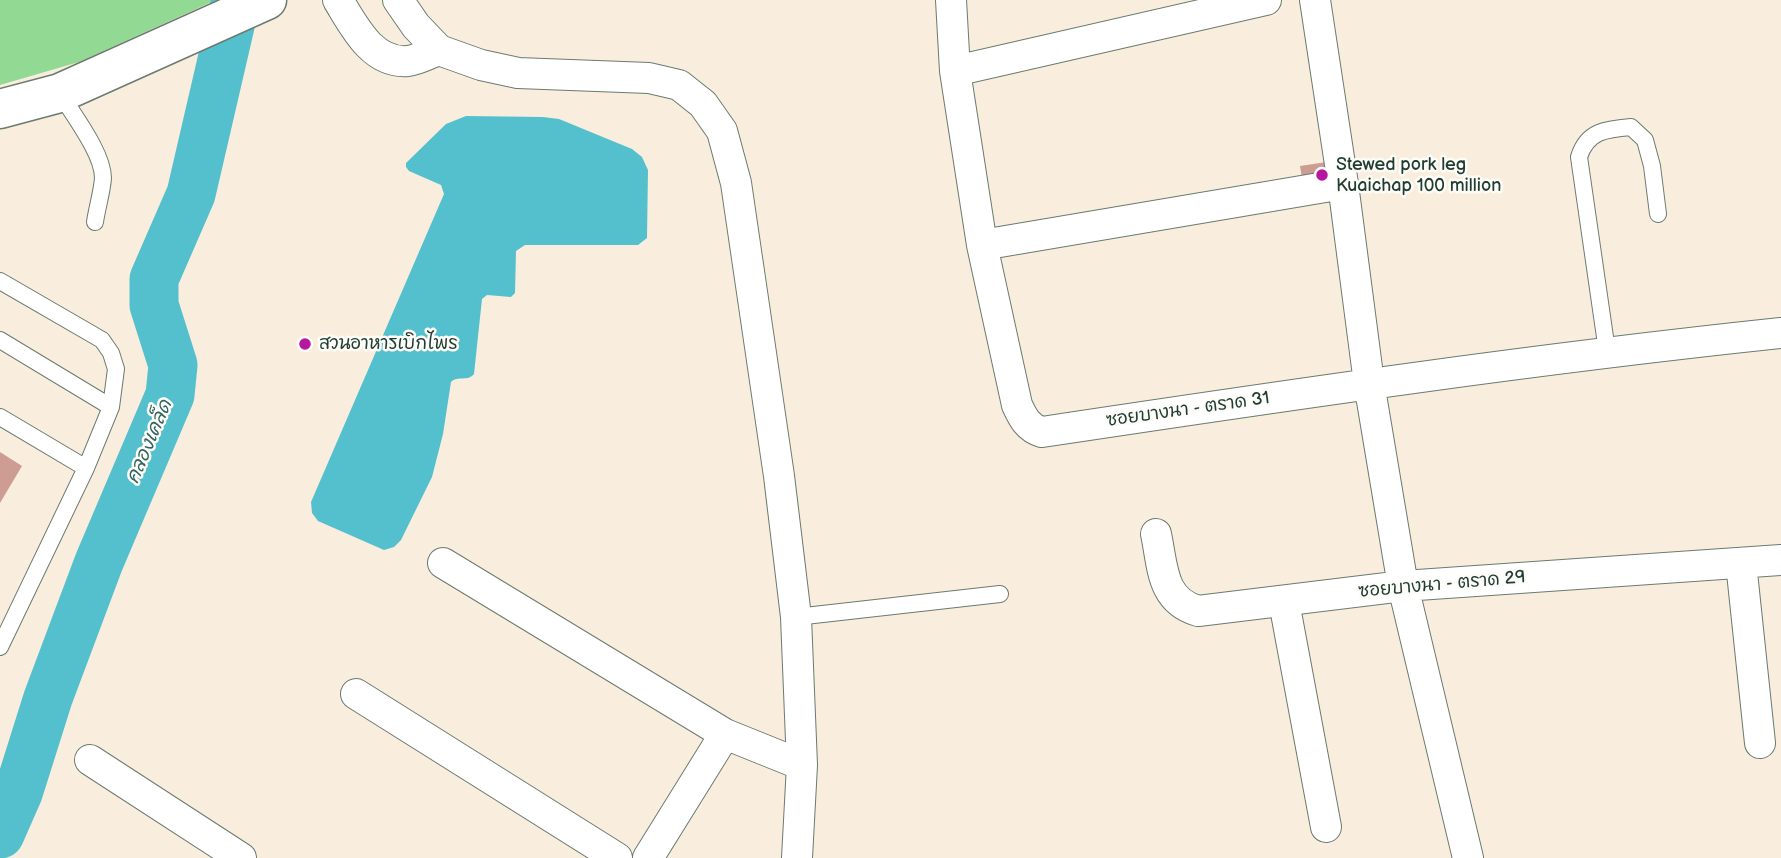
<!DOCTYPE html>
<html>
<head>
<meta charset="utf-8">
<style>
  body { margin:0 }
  canvas { display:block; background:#f9eddd }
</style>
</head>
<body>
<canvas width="1781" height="858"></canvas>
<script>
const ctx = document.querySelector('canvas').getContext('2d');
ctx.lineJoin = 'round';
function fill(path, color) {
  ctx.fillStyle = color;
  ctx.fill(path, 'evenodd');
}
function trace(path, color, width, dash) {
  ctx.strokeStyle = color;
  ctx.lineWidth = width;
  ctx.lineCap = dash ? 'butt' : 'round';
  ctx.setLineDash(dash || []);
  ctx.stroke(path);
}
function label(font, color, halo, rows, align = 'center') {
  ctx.font = font + ' "Balsamiq Sans","Playpen Sans Thai",sans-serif';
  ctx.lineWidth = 5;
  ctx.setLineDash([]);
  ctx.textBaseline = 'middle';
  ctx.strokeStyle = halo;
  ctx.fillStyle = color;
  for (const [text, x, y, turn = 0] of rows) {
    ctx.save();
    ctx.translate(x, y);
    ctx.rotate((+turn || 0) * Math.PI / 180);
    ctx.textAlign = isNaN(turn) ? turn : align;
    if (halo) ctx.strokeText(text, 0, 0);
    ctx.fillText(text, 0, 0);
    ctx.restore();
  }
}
fill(new Path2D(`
  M0,0h216l-137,62 -79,23z`), '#92d994');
fill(new Path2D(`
  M466,116l77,1 16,2 73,30 10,8 6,13 -1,68 -9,7h-113l-9,6 -1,42 -4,4 -24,-2 -5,4 -8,75c-6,8 -16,1 -23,8l-8,52 -11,43 -31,63 -7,7 -10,3 -66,-29 -6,-8 -1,-11 133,-308 -3,-9 -32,-14 -3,-4v-4l40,-39z`), '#54c0ce');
trace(new Path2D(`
  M0,834l18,-41 30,-95 51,-136 71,-167 3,-30 -19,-60v-26l37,-85 45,-194`), '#54c0ce', 49);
fill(new Path2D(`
  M1340,160l3,24 -39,6 -4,-24z
  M0,452l22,14 -22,37z`), '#cd9c92');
const lane = new Path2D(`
  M60,93c13,22 43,60 43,85 -1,14 -6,30 -8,44
  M0,281l102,59 9,13 5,16 -5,38 -25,61 -86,179
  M0,340l111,67
  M1607,351l-28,-194c8,-26 27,-28 52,-30l14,13 7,26 6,48
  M0,417l86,51
  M796,617l204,-23`);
const street = new Path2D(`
  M338,0c16,26 34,64 70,61 10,-1 22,-8 31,-11
  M398,0l18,26 23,24 42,15 37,8 131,5 30,7 24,19 19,27 14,52 43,293 17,141 6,148 -5,93
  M951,0l4,71 27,174 35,160c6,13 11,23 25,27 246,-37 492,-73 739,-99
  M1315,0l28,184 26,199 34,203 65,272
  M955,71l311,-71
  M982,245l361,-61
  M1156,534c7,33 5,66 42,77l205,-25 378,-26
  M443,563l282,171 77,31
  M1741,563l19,180
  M1284,602l42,225
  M356,694l261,164
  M90,760l151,98
  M648,858l77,-124`);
const primary = new Path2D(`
  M0,109l60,-16 207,-93`);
trace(lane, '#6b7b6f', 18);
trace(street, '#6b7b6f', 32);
trace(primary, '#6b7b6f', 41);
trace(lane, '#fff', 16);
trace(street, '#fff', 30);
trace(primary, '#fff', 38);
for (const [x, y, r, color] of [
  [1322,175,7,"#b5179e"],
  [305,344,7,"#b5179e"]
]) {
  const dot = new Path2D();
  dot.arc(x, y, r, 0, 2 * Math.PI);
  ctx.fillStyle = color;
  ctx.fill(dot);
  trace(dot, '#fdfcf7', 2.5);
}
label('18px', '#1f3d34', '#fdfcf7', [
  ["Stewed pork leg",1336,165],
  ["Kuaichap 100 million",1336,186],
  ["สวนอาหารเบิกไพร",319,344]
], 'left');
label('18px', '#1f3d34', '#fdfcf7', [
  ["ซอยบางนา - ตราด 31",1188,410,-8],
  ["ซอยบางนา - ตราด 29",1442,585,-5]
]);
label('italic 19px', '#2f6462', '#fdfcf7', [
  ["คลองเคล็ด",150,442,-67]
]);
</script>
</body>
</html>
